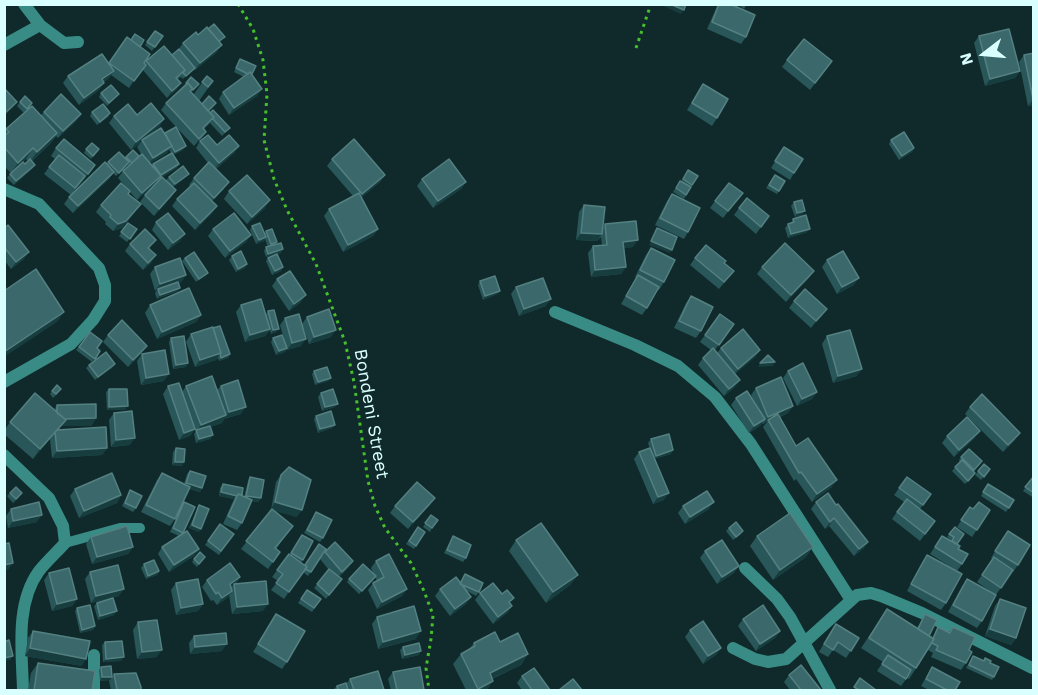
<!DOCTYPE html>
<html>
<head>
<meta charset="utf-8">
<style>
  body { margin:0 }
  #map { position:relative; width:1038px; height:695px; overflow:hidden; background:#102a2b; font-family:"Work Sans",sans-serif }
  canvas { display:block }
  .frame { position:absolute; inset:0; border:6px solid #daffff; pointer-events:none }
  .north { position:absolute; left:954px; top:24px; width:60px; height:60px; -webkit-text-stroke:4px #102a2b; paint-order:stroke; rotate:254deg; font-size:16px; font-weight:700; line-height:24px; text-align:center; color:#daffff }
  .north::after { content:''; display:block; margin:auto; width:21px; height:27px; background:#daffff; clip-path:polygon(50% 0,100% 100%,50% 72%,0 100%) }
</style>
</head>
<body>
<div id="map">
<canvas width="1038" height="695"></canvas>
<div class="frame"></div>
<div class="north">N</div>
</div>
<script>
const ctx = document.querySelector('canvas').getContext('2d');
ctx.lineJoin = 'round';
function trace(path, color, width, dash) {
  ctx.strokeStyle = color;
  ctx.lineWidth = width;
  ctx.lineCap = dash ? 'butt' : 'round';
  ctx.setLineDash(dash || []);
  ctx.stroke(path);
}
function fill(path, color) {
  ctx.fillStyle = color;
  ctx.fill(path, 'evenodd');
}
function label(font, color, halo, rows, align = 'center') {
  ctx.font = font + ' "Work Sans",sans-serif';
  ctx.lineWidth = 5;
  ctx.setLineDash([]);
  ctx.textBaseline = 'middle';
  ctx.strokeStyle = halo;
  ctx.fillStyle = color;
  for (const [text, x, y, turn = 0] of rows) {
    ctx.save();
    ctx.translate(x, y);
    ctx.rotate((+turn || 0) * Math.PI / 180);
    ctx.textAlign = isNaN(turn) ? turn : align;
    if (halo) ctx.strokeText(text, 0, 0);
    ctx.fillText(text, 0, 0);
    ctx.restore();
  }
}
trace(new Path2D(`
  M238,4l15,25 10,31 4,34 -3,46 10,39 13,31 29,54 29,78 9,40 14,99 7,25 10,22 26,35 13,28 9,24 -2,24 -5,29 3,22
  M636,48l15,-44`), '#46c12c', 3, [3, 4.5]);
trace(new Path2D(`
  M65,543l55,-15h20`), '#398c85', 10);
trace(new Path2D(`
  M24,4l16,21
  M4,45l36,-20 24,18 14,-1
  M4,189l35,15 60,64 6,17v16l-12,19 -22,24 -67,38
  M555,312l80,33 43,21 37,31 36,47 100,156
  M4,455l45,43 14,28 2,17c-8,9 -18,18 -26,28 -24,33 -17,80 -16,119
  M745,568l32,31 13,18 40,73
  M733,648l22,11 13,3 18,-3 71,-64 14,-2 10,3 41,17 110,55
  M94,655v35`), '#398c85', 12);
fill(new Path2D(`
  M718,4h12l16,33 -5,7 -34,-15z
  M737,4h10l-3,5z
  M155,31l8,5 -11,15 -7,-6z
  M198,35l24,5 -2,2 -3,10 -22,18 -1,-1 -11,10 -2,-2 -3,2 3,4 -5,7 -9,8 -25,-29 -13,19 -18,-13 -2,3 -5,4 -5,8 -20,15 -16,-22 5,-7 41,-12 18,-27 13,10 5,17 1,-3 26,-6 6,-5 5,-7z
  M979,36l41,35 -5,7 -30,8 -11,-43z
  M1034,53v52l-6,1 -9,-44 5,-7z
  M240,59l12,15 5,22 -28,19 -10,-16 4,-7 21,-15 -10,-5z
  M787,60l45,1 -22,29 -28,-23z
  M207,76l6,5 -14,20 3,3 14,-1 -7,8 21,17 -8,8 -12,-13 -6,6 -3,10 -7,7 -18,-19 7,23 -10,5 4,13 -18,11 -3,4 -19,17 -7,-8 -2,2 13,10 -19,24 -9,3 -8,-7 1,-2 -10,-10 5,-7 28,-15 -11,-12 5,-7 6,-5 -1,-1 -12,11 -3,-3 -4,6 -36,34 -9,-9 5,-7 39,-35 17,-4 8,-8 6,6 2,-2 -4,-7 4,-5 -10,8 -22,-27 5,-7 23,-1 23,11 -16,13 20,-5 12,-7 -15,-17 5,-7 20,-20 10,4 -5,5 2,3zM169,149l2,4 -18,12 -3,-2 17,-10z
  M703,84l14,34 -5,8 -25,-16z
  M101,93l18,1 -12,12 -8,-9z
  M20,102l12,1 -8,10 -7,-7z
  M44,112l37,2 -5,7 -18,17 -2,-2 -6,8 -18,17 1,7 -19,17 -7,-7 3,-4 18,-13 -2,-2 -15,14 -7,-7v-34l2,-3 35,-14z
  M92,112l18,1 -2,4 -11,8 -7,-9z
  M891,140l23,8 -2,4 -13,8 -10,-16z
  M200,141l17,4 22,1 -5,7 -18,16 8,20 -12,12 5,5 -5,7 -17,17 -23,-24 5,-7 14,-13 -2,-1 5,-7 14,-15 -12,-15z
  M784,147l10,26 -4,7 -19,-12z
  M56,148l34,24 -19,23 -27,-21 11,-15 -4,-3z
  M86,149h13l-8,10 -7,-6z
  M332,159l53,16 -5,7 -18,15 16,32 -5,7 -30,16 -19,-36 5,-7 24,-13 -26,-30z
  M688,170l10,6 -14,23 -11,-7 7,-11h1z
  M189,174l-3,3 -13,10 3,3 -5,7 -17,19 -14,-14 5,-7 21,-15 3,-3z
  M775,175l10,6 -8,13 -11,-6z
  M422,179l44,3 -5,7 -28,19 -16,-22z
  M229,191l36,17 -18,16 -23,-25z
  M743,193l-20,25 -13,-10 5,-7z
  M672,194l16,38 -4,7 -29,-14 12,-24z
  M794,202l8,13 -7,2 -4,-11z
  M584,205l19,22 2,-3 28,23 -9,1 2,19 -5,7 -30,3 -3,-24 5,-7 9,-1 -1,-8 -4,4 -21,-1 3,-28z
  M739,208l30,8 -13,18 -22,-19z
  M793,219l14,13 -19,6 -3,-10 3,-4 3,-1z
  M156,222l24,19 -12,9 -16,-20z
  M128,223l9,6 -10,13 -8,-6z
  M252,226l13,7 1,-2 11,11 -1,2 5,9 -4,1 6,13 -2,4 -9,4 -6,-14 2,-3 7,-3 -9,2 -2,-6 2,-4h2l-3,-8 -1,2 -8,3 -6,-14z
  M4,228l20,31 -13,10 -7,-9z
  M213,229l38,6 -5,7 -21,16 -17,-22z
  M130,244l21,4 -2,1 2,14 -8,7 -18,-19z
  M651,248l13,34 -5,8 -2,-1 -10,19 -5,7 -21,-11 15,-26 -1,-1 11,-22z
  M232,256l13,12 -9,4 -7,-12z
  M185,258l23,15 -3,3 -9,6 -14,-21z
  M695,258l29,5 10,8 -15,18 -29,-24z
  M827,260l27,25 -17,9 -15,-27z
  M155,267l31,8 -5,7 -3,1v8l-21,8 -2,-6 2,-3 -2,1 -5,-17z
  M762,267l52,4 -5,7 -23,24 -29,-28z
  M277,279l24,23 -12,9 -17,-25z
  M480,281l20,10 -3,3 -14,6 -5,-15z
  M516,287l30,19 -27,10 -8,-22z
  M691,296l10,35 -5,7 -22,-10 12,-25z
  M794,301l33,8 -16,19 -22,-20z
  M150,305l51,10 -5,7 -39,17 -12,-26z
  M241,305l25,9 2,-3 8,21 -5,2 -1,-4 -5,6 -20,6 -9,-30z
  M720,314l14,10 -19,26 2,3 4,-5 39,2 -5,7 -20,17v13l-11,9 -26,-31 5,-7 8,-8 -11,-8z
  M307,317l24,20 -22,7 -7,-20z
  M285,318l16,28 -14,4v-1l-2,3 -9,3 -5,-13 2,-4 11,1 -4,-14z
  M90,332l7,16 3,3 -8,11 -16,-12z
  M191,334l39,20 -2,4 -9,3 -1,-3 -2,2 -21,7 -9,-25z
  M108,335l34,18 -14,14 -25,-25z
  M827,336l30,40 -24,7 -11,-39z
  M171,338l17,25 -2,4 -13,2 -4,-27z
  M142,354l22,27 -23,4 -4,-24z
  M115,364l-3,4 -17,12 -9,-12 3,-3z
  M314,371l17,7 -3,3 -13,4 -3,-11z
  M788,371l29,21 -5,7 -15,7 -14,-28z
  M168,386l14,6 4,-6 31,4 4,-4 20,28 -17,5 -2,4 -12,4 3,8 -3,4 -14,4 -2,-9 2,-3 -1,-2 -5,7 -11,4 -16,-46z
  M756,388l37,18 -5,7 -8,4 16,29 36,41 -20,15 -16,-23 -2,2 -31,-54 4,-5 -4,2 -1,-1 -2,3 -11,7 -18,-28 5,-7 18,4 -3,-7z
  M109,389l16,21h-18l-1,-18z
  M52,391l6,2 -5,5 -3,-4z
  M321,393l14,14 -13,4 -4,-14z
  M57,405l39,13 -5,8h-30l-2,4 48,18 -5,7 -50,3 -2,-19 -17,20 -29,-25v-3l6,-9 44,-12z
  M970,407l50,26 -5,7 -12,12 -38,-38z
  M114,413l16,32 -19,2 -2,-27z
  M316,416l19,9 -3,3 -14,5 -4,-14z
  M947,436l28,2 -21,19 -12,-14z
  M651,439l20,15 -17,5 10,41 -11,4 -19,-45 5,-7 11,-3 -2,-6z
  M176,448l6,18 -10,-1 1,-13z
  M961,457l21,4 -9,11 2,1 -3,4 -7,7 -13,-13 8,-9 -1,-2z
  M984,464l6,5 -9,11 -6,-5z
  M190,471l12,17 -2,4 -10,-3 -15,30 -5,7 -29,-14 16,-32 5,-7 22,11 3,-10z
  M281,475l16,42 -23,-7 19,16 -17,23 4,3 -12,17 -27,-20 30,-39 5,-28z
  M1034,476v22l-11,-7z
  M250,477l11,21 -3,4 -6,-1 -10,22 -5,7 -14,-6 11,-25 -15,-3 1,-8 3,-4 21,13 4,-16z
  M907,477l24,17 -11,15 15,12 -15,20 -28,-22 12,-17 -10,-7z
  M988,484l26,16 -8,12 -25,-16z
  M75,489l46,6 -4,8 -38,15 -9,-22z
  M130,490l6,18 -3,4 -11,-6z
  M10,493l9,4 -6,6 -6,-7z
  M184,502l-1,31 16,16 -5,7 -25,16 -11,-18 4,-7 17,-11 -9,-4z
  M816,502l20,3 32,37 -5,7 -9,7 -25,-30 -4,3 -14,-20z
  M199,505v27l-10,-4 8,-19z
  M430,505l-22,24 -18,-16 5,-7z
  M683,506l26,3 -24,15 -7,-11z
  M970,507l3,2 17,1 -18,27 -15,-10z
  M11,509l26,13 -29,6 -2,-12z
  M316,512l7,26 -3,4 -16,-9z
  M431,515l1,13 -2,4 -7,-5z
  M220,524l14,10 -15,21 -14,-10z
  M418,527l7,5 -11,17 -8,-5z
  M955,527l2,17 5,20 -5,7 -27,-17 12,-18 10,5 -5,-4z
  M729,528l14,3 -3,4 -7,5 -7,-9z
  M302,535l11,6 -12,22 3,2 22,-16 -18,27 -5,-4 -19,27 -13,-9 7,-9 -6,-4 17,-23 1,1z
  M453,536l13,22 -3,4 -19,-9z
  M757,536l56,11 -7,10 -33,23 -23,-34z
  M91,537l42,10 -5,7 -36,10 -6,-20z
  M1003,538l15,27 -5,7 -1,-1 -16,24 -19,-13 16,-23 -2,-1z
  M516,540l62,35 -8,10 -24,18 -37,-52z
  M705,551l29,22 -17,11 -17,-26z
  M325,552l28,9 -5,7 -9,9 3,2 -16,20 -12,-11 15,-18 -9,-11z
  M927,555l19,48 -5,7 -34,-19 15,-29z
  M205,557l-8,10 -5,-5 2,-3z
  M376,561l31,28 -5,7 -25,13 -9,-19 5,-7 4,-2 -2,-4 -16,17 -12,-12 2,-3 24,-6 -2,-5z
  M144,564l15,7 -2,4 -11,4 -5,-11z
  M90,572l29,24 -28,7 -6,-24z
  M49,573l28,26 -5,7 -20,5 -8,-31z
  M465,574l14,18 -3,4 -9,-5 4,6 -5,7 -16,12 -15,-20 5,-7 20,-7z
  M240,577l-4,7 27,27 -31,3 -3,-19 -2,3 -10,7 -4,-5 -2,1 -9,-14 5,-7z
  M967,579l15,42 -5,7 -29,-16 14,-26z
  M176,583l27,21 -5,7 -22,4 -5,-25z
  M307,590l14,9 -9,13 -14,-9z
  M480,593l30,10 2,3 -5,7 -14,11 -18,-24z
  M1000,599l16,39 -5,7 -26,-9 10,-30z
  M97,603l17,12 -16,5 -4,-14z
  M77,608l18,18 -2,4 -13,3 -5,-22z
  M887,609l30,19 8,-14 4,22 3,2 6,-11 11,5 4,-5 16,23 -3,13 -5,7 -30,-13 2,-4 -5,-3 -19,29 -2,-1 -6,8 -24,-15 6,-9 -22,-14z
  M276,614l11,48 -5,7 -29,-17z
  M377,617l39,22 -38,10 -6,-25z
  M743,619l37,12 -5,7 -19,13 -18,-25z
  M138,622l19,35 -20,2 -4,-29z
  M690,630l31,18 -5,7 -13,9 -18,-27z
  M33,631l49,35 -57,-10 3,-18z
  M831,631l28,7 -13,20 -13,-8 -5,7 -9,-5z
  M194,636l28,15 -32,3 -1,-11z
  M105,642l16,19 -18,1 -1,-17z
  M500,642l28,12 -7,11 -29,14 -5,11h-21l-13,-26 8,-10 8,-5 5,-6z
  M403,647l16,8 -17,4 -2,-9z
  M973,656l10,5 2,-3 5,5 4,14 -2,3 -26,-12z
  M38,663l54,27h-64l3,-17z
  M101,667l9,13 -10,1 -1,-11z
  M932,667l23,23h-26l-8,-4z
  M393,672l31,18h-33l-3,-11z
  M114,674l27,16h-30l-2,-9z
  M789,675l32,15h-31l-6,-8z
  M522,676l28,14h-28l-5,-7z
  M350,679l34,11h-51l4,-4 9,-2z`), '#285659');
fill(new Path2D(`
  M661,4h9l14,6 -3,4 -20,-9z
  M222,45l-5,7 -22,18 5,-7z
  M114,71l-5,7 -12,8 5,-7z
  M1020,71l-5,7 -30,8 5,-7z
  M104,83l-5,7 -20,15 5,-7z
  M181,83l-5,7 -9,8 5,-7z
  M262,89l-5,7 -28,19 5,-7z
  M1033,99h1v6l-6,1z
  M17,102l-5,7 -8,7 2,-4z
  M81,114l-5,7 -18,17 5,-7z
  M214,117l-5,7 -11,11 5,-7z
  M164,119l-4,7 -29,24 5,-8z
  M206,132l-5,7 -7,7 5,-7z
  M57,133l-7,11 -21,19 8,-11z
  M172,146l-5,7 -19,12 5,-7z
  M186,146l-3,4 -11,5 3,-3z
  M239,146l-5,7 -20,17 5,-7z
  M33,148l-7,11 -15,14 7,-10z
  M914,148l-2,4 -13,8 3,-4z
  M179,164l-2,4 -18,11 -3,4 -19,17 5,-7 18,-17z
  M35,165l-2,3 -19,17 2,-4z
  M114,172l-5,7 -36,34 5,-7z
  M189,174l-3,3 -14,11 3,-4z
  M385,175l-5,7 -23,19 5,-7z
  M229,182l-5,7 -15,16 5,-7z
  M466,182l-5,7 -28,19 5,-7z
  M176,190l-5,7 -17,19 5,-7z
  M270,200l-5,8 -18,16 5,-7z
  M141,204l-19,24 -9,3 5,-7z
  M217,206l-5,7 -17,17 5,-7z
  M805,211l-3,4 -7,2 2,-4z
  M378,229l-5,7 -30,16 5,-7z
  M810,229l-3,3 -19,6 3,-4z
  M581,233l21,1 -5,7 -21,-1z
  M185,234l-5,7 -12,9 5,-7z
  M251,235l-5,7 -21,16 5,-7z
  M266,237l-2,4 -8,3 3,-4z
  M638,240l-5,7 -15,2 5,-7z
  M651,241l21,9 -2,3 -21,-8z
  M283,249l-2,4 -15,4 2,-3z
  M29,252l-5,7 -13,10 5,-7z
  M156,255l-5,8 -8,7 5,-7z
  M247,264l-2,4 -9,4 2,-3z
  M283,267l-2,4 -9,4 3,-4z
  M626,267l-5,7 -30,3 4,-7z
  M814,271l-5,7 -23,24 5,-7z
  M208,273l-3,3 -9,6 3,-3z
  M186,275l-5,7 -26,9 5,-7z
  M859,278l-5,7 -17,9 5,-7z
  M180,288l-2,3 -21,8 3,-4z
  M500,291l-3,3 -14,6 2,-4z
  M306,295l-5,7 -12,9 5,-7z
  M551,299l-5,7 -27,10 5,-7z
  M827,309l-5,7 -11,12 5,-7z
  M64,312l-7,10 -53,35v-5z
  M201,315l-5,7 -39,17 5,-7z
  M270,329l-5,7 -20,6 5,-7z
  M279,329l-3,3 -5,2 2,-4z
  M336,330l-5,7 -22,7 5,-7z
  M306,339l-5,7 -14,4 5,-7z
  M147,346l-5,7 -14,14 5,-7z
  M287,348l-2,4 -9,3 3,-4z
  M760,350l-5,7 -22,19 5,-7z
  M221,353l-5,7 -21,7 5,-7z
  M230,354l-2,4 -9,3 2,-3z
  M775,362l-2,4 -15,1 2,-4z
  M188,363l-2,4 -13,2 3,-4z
  M115,364l-3,4 -17,12 3,-3z
  M862,369l-5,7 -24,7 5,-7z
  M169,374l-5,7 -23,4 5,-7z
  M331,378l-3,3 -13,4 3,-3z
  M740,380l-5,7 -11,9 5,-7z
  M817,392l-5,7 -15,7 5,-7z
  M338,404l-3,3 -13,4 3,-4z
  M128,406l-3,4h-18l2,-3z
  M793,406l-5,7 -19,8 -1,-1 -1,2 -4,2 5,-7z
  M246,407l-5,7 -17,5 -2,4 -26,9 5,-7 25,-9 3,-4z
  M96,418l-5,8h-30l-28,33 26,-40z
  M765,419l-5,7 -11,7 5,-7z
  M335,425l-3,3 -14,5 2,-4z
  M195,429l-5,7 -11,4 5,-7z
  M980,431l-5,7 -21,19 5,-7z
  M1020,433l-5,7 -12,12 5,-7z
  M213,435l-3,4 -14,4 3,-4z
  M135,438l-5,7 -19,2 5,-7z
  M107,448l-5,7 -50,3 5,-7z
  M673,450l-2,4 -18,5 3,-3z
  M175,462h9l-2,4 -10,-1z
  M837,480l-5,7 -20,15 5,-8z
  M186,483l16,5 -2,4 -17,-6z
  M221,492l15,3 -2,4 -15,-3z
  M669,493l-5,7 -11,4 5,-7z
  M121,495l-4,8 -38,15 5,-7z
  M246,496l15,2 -3,4 -14,-3z
  M435,498l-5,7 -22,24 5,-7z
  M275,502l27,8 -5,7 -27,-7z
  M714,502l-5,7 -24,15 5,-7z
  M42,515l-5,7 -29,6 5,-7z
  M834,518l-5,8 -4,3 5,-7z
  M192,525l9,4 -2,3 -10,-4z
  M868,542l-5,7 -9,7 5,-7z
  M133,547l-5,7 -36,10 5,-7z
  M813,547l-7,10 -33,23 7,-10z
  M199,549l-5,7 -25,16 5,-7z
  M353,561l-5,7 -11,11 5,-7z
  M13,563l-5,7 -4,1v-6z
  M739,566l-5,7 -17,11 5,-7z
  M159,571l-2,4 -11,4 2,-3z
  M578,575l-8,10 -24,18 7,-11z
  M240,577l-5,8 -1,-1 -2,3 -6,4 4,-7z
  M124,589l-5,7 -28,7 5,-7z
  M407,589l-5,7 -25,13 5,-7z
  M232,591l-5,7 -10,7 5,-7z
  M471,597l-5,7 -16,12 5,-7z
  M77,599l-5,7 -20,5 5,-7z
  M203,604l-5,7 -22,4 5,-7z
  M268,604l-5,7 -31,3 5,-7z
  M512,606l-5,7 -14,11 5,-7z
  M117,611l-3,4 -16,5 2,-4z
  M95,626l-2,4 -13,3 2,-3z
  M990,629l26,9 -5,7 -26,-9z
  M421,631l-5,8 -38,10 5,-7z
  M780,631l-5,7 -19,13 4,-7z
  M227,644l-5,7 -32,3 5,-7z
  M30,648l56,11 -4,7 -57,-10z
  M721,648l-5,7 -13,9 5,-8z
  M162,650l-5,7 -20,2 5,-7z
  M421,651l-2,4 -17,4 3,-4z
  M528,654l-7,11 -39,18 8,-10z
  M13,656l-3,4 -6,1v-3z
  M124,657l-3,4 -18,1 3,-3z
  M102,677h10l-2,3 -10,1z
  M493,681l-6,9h-11l2,-1z`), '#173d3f');
const building = new Path2D(`
  M670,4h16l-2,6z
  M719,4h11l25,11 -9,22 -34,-15z
  M214,24l11,13 -6,4 -11,-12z
  M207,27l15,18 -22,18 -17,-20 13,-11 2,3z
  M1009,29l11,42 -30,8 -11,-43z
  M155,31l8,5 -8,11 -8,-5z
  M135,34l9,6 -4,7 -9,-7z
  M127,37l23,17 -6,9 2,2 -12,16 -25,-18z
  M804,39l28,22 -17,22 -28,-23z
  M164,46l21,24 -9,8 5,5 -9,8 -26,-30z
  M179,49l16,19 -9,8 -3,-3 2,-3 -13,-15z
  M1034,53v46h-1l-9,-44z
  M102,54l12,17 -12,8 2,4 -20,15 -16,-22z
  M240,59l16,7 -4,8 -2,-2 -2,2 -12,-6z
  M250,72l12,17 -28,19 -11,-16z
  M207,76l6,5 -5,6 -6,-5z
  M191,77l8,7 -6,6 -5,-7 -1,1 -1,-1z
  M188,83l5,6 -3,2 24,26 -11,11 3,4 -7,7 -33,-36z
  M703,84l25,15 -11,19 -25,-15z
  M111,85l8,9 -10,9 -8,-10z
  M4,88l13,14 -11,10 -2,-2z
  M61,94l20,20 -18,17 -19,-19z
  M25,96l7,7 -5,6 -7,-7z
  M209,96l7,7 -8,8 -6,-7z
  M151,103l13,16 -28,23 -22,-26 14,-12 9,11z
  M103,104l7,9 -10,9 -8,-10z
  M32,106l25,27 -20,19 -4,-4 -15,15 -14,-16v-11l5,-4 -3,-3z
  M213,110l17,18 -5,4 -12,-13 1,-2 -4,-4z
  M176,127l10,19 -11,6 -10,-19z
  M161,128l11,18 -19,12 -11,-18z
  M904,132l10,16 -12,8 -11,-16z
  M208,135l9,10 12,-10 10,11 -20,17 -19,-22z
  M64,139l31,26 -7,9 -32,-26z
  M354,139l31,36 -23,19 -30,-35z
  M92,143l7,6 -6,7 -7,-7z
  M784,147l19,12 -9,14 -19,-12z
  M133,150l6,6 -7,7 -6,-6z
  M119,152l10,10 -10,11 -11,-11z
  M172,153l7,11 -18,11 -8,-11z
  M142,154l19,22 -19,17 -19,-22z
  M59,155l26,21 -10,12 -26,-21z
  M30,159l5,6 -19,16 -6,-7 13,-12 2,2z
  M449,159l17,23 -28,19 -16,-22z
  M105,162l9,10 -36,34 -9,-9z
  M209,162l20,20 -15,16 -20,-20z
  M183,166l6,8 -14,10 -6,-7z
  M688,170l10,6 -6,9 -9,-6z
  M247,175l23,25 -18,17 -23,-26z
  M775,175l10,6 -6,10 -10,-6z
  M162,177l14,13 -17,19 -14,-14z
  M680,181l11,6 -5,8 -10,-7z
  M121,183l9,8 -2,3 13,10 -15,17 -8,3 -8,-7 1,-2 -10,-10z
  M194,183l23,23 -17,17 -23,-24z
  M729,183l14,10 -15,18 -13,-10z
  M359,193l19,36 -30,16 -19,-36z
  M672,194l28,14 -12,24 -28,-14z
  M747,198l22,18 -8,11 -22,-19z
  M802,200l3,11 -8,2 -3,-11z
  M584,205l21,2 -3,27 -21,-1z
  M168,213l17,21 -12,9 -17,-21z
  M234,213l17,22 -21,16 -17,-22z
  M806,215l4,14 -19,5 -3,-10 6,-2 -1,-3z
  M636,221l2,19 -15,2 3,25 -31,3 -2,-24 14,-1 -2,-21z
  M128,223l9,6 -7,10 -9,-7z
  M260,223l6,14 -7,3 -7,-14z
  M8,225l21,27 -13,10 -12,-15v-19z
  M657,228l20,9 -5,13 -21,-9z
  M145,229l11,11 -8,8 8,7 -8,8 -18,-19z
  M272,229l5,13 -6,2 -5,-13z
  M281,243l2,6 -15,5 -2,-7z
  M785,243l29,28 -23,24 -29,-28z
  M706,245l20,16 -2,2 10,8 -10,11 -29,-24z
  M651,248l24,12 -11,22 -24,-12z
  M241,251l6,13 -9,5 -6,-13z
  M843,251l16,27 -17,9 -15,-27z
  M194,252l14,21 -9,6 -14,-21z
  M277,254l6,13 -8,4 -7,-13z
  M180,258l6,17 -26,9 -5,-17z
  M36,269l28,43 -60,40v-61z
  M290,271l16,24 -12,9 -17,-25z
  M638,275l21,12 -12,21 -21,-12z
  M495,276l5,15 -15,5 -5,-15z
  M543,278l8,21 -27,10 -8,-22z
  M178,282l2,6 -20,7 -2,-6z
  M189,288l12,27 -39,17 -12,-27z
  M805,289l22,20 -11,12 -22,-20z
  M691,296l22,11 -12,24 -22,-10z
  M261,299l9,30 -20,6 -9,-30z
  M329,309l7,21 -22,7 -7,-20z
  M274,310l5,19 -6,1 -5,-19z
  M299,314l7,25 -14,4 -7,-25z
  M720,314l14,10 -15,21 -14,-10z
  M122,320l25,26 -14,14 -25,-25z
  M220,326l10,28 -9,4 -1,-5h1l-8,-25z
  M213,327l8,26 -21,7 -9,-26z
  M743,329l17,21 -22,19 -17,-21z
  M850,330l12,39 -24,7 -11,-40z
  M90,332l12,9 -5,7 3,3 -5,8 -16,-12z
  M282,335l5,13 -8,3 -6,-13z
  M184,336l4,27 -12,2 -5,-27z
  M713,348l27,32 -11,9 -26,-31z
  M165,350l4,24 -23,4 -4,-24z
  M106,352l9,12 -17,13 -9,-12z
  M768,355l7,7 -15,1z
  M803,363l14,29 -15,7 -14,-28z
  M327,367l4,11 -13,4 -4,-11z
  M212,376l14,39 -25,10 -15,-39z
  M781,377l12,29 -25,11 -12,-29z
  M238,380l8,27 -17,5 -8,-26z
  M179,383l16,46 -11,4 -16,-47z
  M57,385l4,4 -5,5 -4,-3z
  M109,389h18l1,17 -19,1z
  M333,389l5,15 -13,3 -4,-14z
  M747,391l18,28 -11,7 -18,-28z
  M35,393l31,27 -26,29 -30,-27z
  M982,394l38,39 -12,12 -38,-38z
  M96,404v14l-31,1 -8,-6v-8z
  M132,411l3,27 -19,2 -2,-27z
  M331,411l4,14 -15,4 -4,-13z
  M778,414l18,32 12,-8 29,42 -20,14 -16,-22 -2,1 -31,-53z
  M967,417l13,14 -21,19 -12,-14z
  M210,426l3,9 -14,4 -3,-9z
  M106,427l1,21 -50,3 -2,-19 2,-2z
  M669,434l4,16 -17,6 -5,-17z
  M176,448l9,1 -1,13h-9z
  M650,448l19,45 -11,4 -19,-45z
  M969,449l13,12 -8,9 -13,-13z
  M962,460l13,13 -7,8 -13,-14z
  M984,464l6,5 -6,8 -6,-6z
  M289,467l22,13 -9,30 -27,-8 6,-27z
  M190,471l16,5 -4,12 -16,-5z
  M112,473l9,22 -37,16 -9,-22z
  M162,473l28,14 -15,32 -29,-14z
  M1034,476v17l-9,-6z
  M250,477l14,3 -3,18 -15,-2z
  M907,477l24,17 -8,11 -24,-17z
  M417,482l18,16 -22,24 -18,-16z
  M223,484l20,4 -1,7 -4,-1 -1,2 -16,-4z
  M988,484l26,16 -5,8 -26,-16z
  M16,487l6,6 -6,6 -6,-6z
  M130,490l12,6 -6,12 -11,-5z
  M707,491l7,11 -24,15 -7,-11z
  M828,493l8,12 2,-1 30,38 -9,7 -25,-31 -4,4 -14,-20z
  M238,494l14,6 -10,23 -14,-7z
  M907,499l28,22 -10,13 -28,-22z
  M39,502l3,13 -29,6 -2,-12z
  M184,502l11,5 -12,26 -10,-5z
  M979,502l11,8 -13,20 -16,-10 9,-13 3,2z
  M199,505l10,4 -8,20 -9,-4z
  M272,509l21,17 -18,22 5,4 -7,10 -27,-21z
  M316,512l16,8 -9,18 -16,-8z
  M790,513l23,34 -33,23 -23,-34z
  M431,515l7,5 -6,8 -7,-5z
  M736,522l7,9 -7,6 -7,-9z
  M541,523l37,52 -25,17 -37,-52z
  M220,524l14,10 -13,17 -13,-10z
  M127,526l6,21 -36,10 -6,-20z
  M418,527l7,5 -9,14 -7,-5z
  M955,527l9,7 -7,10 -5,-3 2,-4 -5,-3z
  M187,531l12,18 -25,16 -12,-18z
  M1008,531l22,14 -12,20 -23,-14z
  M302,535l11,6 -10,19 -12,-7z
  M453,536l18,9 -5,13 -19,-8z
  M942,536l18,10 -2,3 10,5 -6,10 -27,-17z
  M722,540l17,26 -17,11 -17,-26z
  M335,542l18,19 -11,11 -17,-20z
  M9,543l4,20 -9,2v-21z
  M319,544l7,5 -15,23 -6,-3 2,-2 -2,-2z
  M200,552l5,5 -6,7 -5,-5z
  M289,554l18,13 -18,25 -13,-9 7,-9 -6,-4z
  M389,554l18,35 -25,13 -9,-19 11,-6 -8,-16z
  M927,555l35,19 -16,29 -35,-19z
  M994,557l19,13 -12,18 -19,-13z
  M154,560l5,11 -11,5 -4,-12z
  M230,563l10,14 -10,7 2,7 -10,7 -4,-6 -2,2 -9,-14z
  M363,564l13,12 -14,15 -13,-12z
  M118,565l6,24 -28,7 -6,-24z
  M69,568l8,31 -20,5 -8,-31z
  M329,569l13,10 -13,16 -12,-11z
  M465,574l18,9 -4,9 -19,-8z
  M456,577l15,20 -16,12 -15,-20z
  M198,579l5,25 -22,4 -5,-25z
  M967,579l29,16 -14,26 -29,-16z
  M266,581l2,23 -31,3 -3,-23z
  M493,583l9,11 5,-4 7,8 -5,4 3,4 -14,11 -18,-24z
  M307,590l14,9 -7,9 -13,-9z
  M113,598l4,13 -17,5 -3,-13z
  M1000,599l26,9 -10,30 -26,-9z
  M90,605l5,21 -13,4 -5,-22z
  M763,605l17,26 -20,13 -17,-25z
  M414,606l7,25 -38,11 -6,-25z
  M887,609l47,30 -18,29 -47,-30z
  M276,614l29,17 -18,31 -29,-18z
  M925,614l12,6 -8,16 -11,-7z
  M157,620l5,30 -20,2 -4,-30z
  M703,621l18,27 -13,8 -18,-26z
  M836,624l23,14 -8,13 -13,-9 -5,8 -9,-6z
  M938,627l12,6 3,-6 22,10 -6,13 3,2 -6,11 -30,-13 2,-4 -6,-3 2,-4h-1z
  M33,631l57,10 -4,18 -56,-11z
  M495,632l5,10 18,-9 10,21 -38,19 3,8 -15,8 -17,-35 14,-8 -1,-3z
  M226,633l1,11 -32,3 -1,-11z
  M9,640l4,16 -9,2v-16z
  M122,641l2,16 -18,2 -1,-17z
  M419,643l2,8 -16,4 -2,-8z
  M888,655l23,15 -5,9 -24,-15z
  M973,656l11,5 1,-3 6,3 -1,2 9,4 -5,10 -25,-12z
  M38,663l57,8 -3,19h-58z
  M801,665l20,25h-20l-12,-15z
  M111,666l1,11h-10l-1,-10z
  M420,667l4,23h-27l-4,-18z
  M932,667l28,15 -5,8h-8l-21,-11z
  M534,668l16,22h-18l-10,-14z
  M378,671l6,19h-30l-4,-11z
  M136,673l5,14v3h-24l-3,-16z
  M860,678l16,12h-17l-5,-3z
  M573,679l9,11h-23z
  M346,683l2,7h-10l-1,-4z`);
fill(building, '#3b686b');
trace(building, '#548082', 1.5);
label('18px', '#daffff', '#102a2b', [
  ["Bondeni Street",371,414,80]
]);
</script>
</body>
</html>
